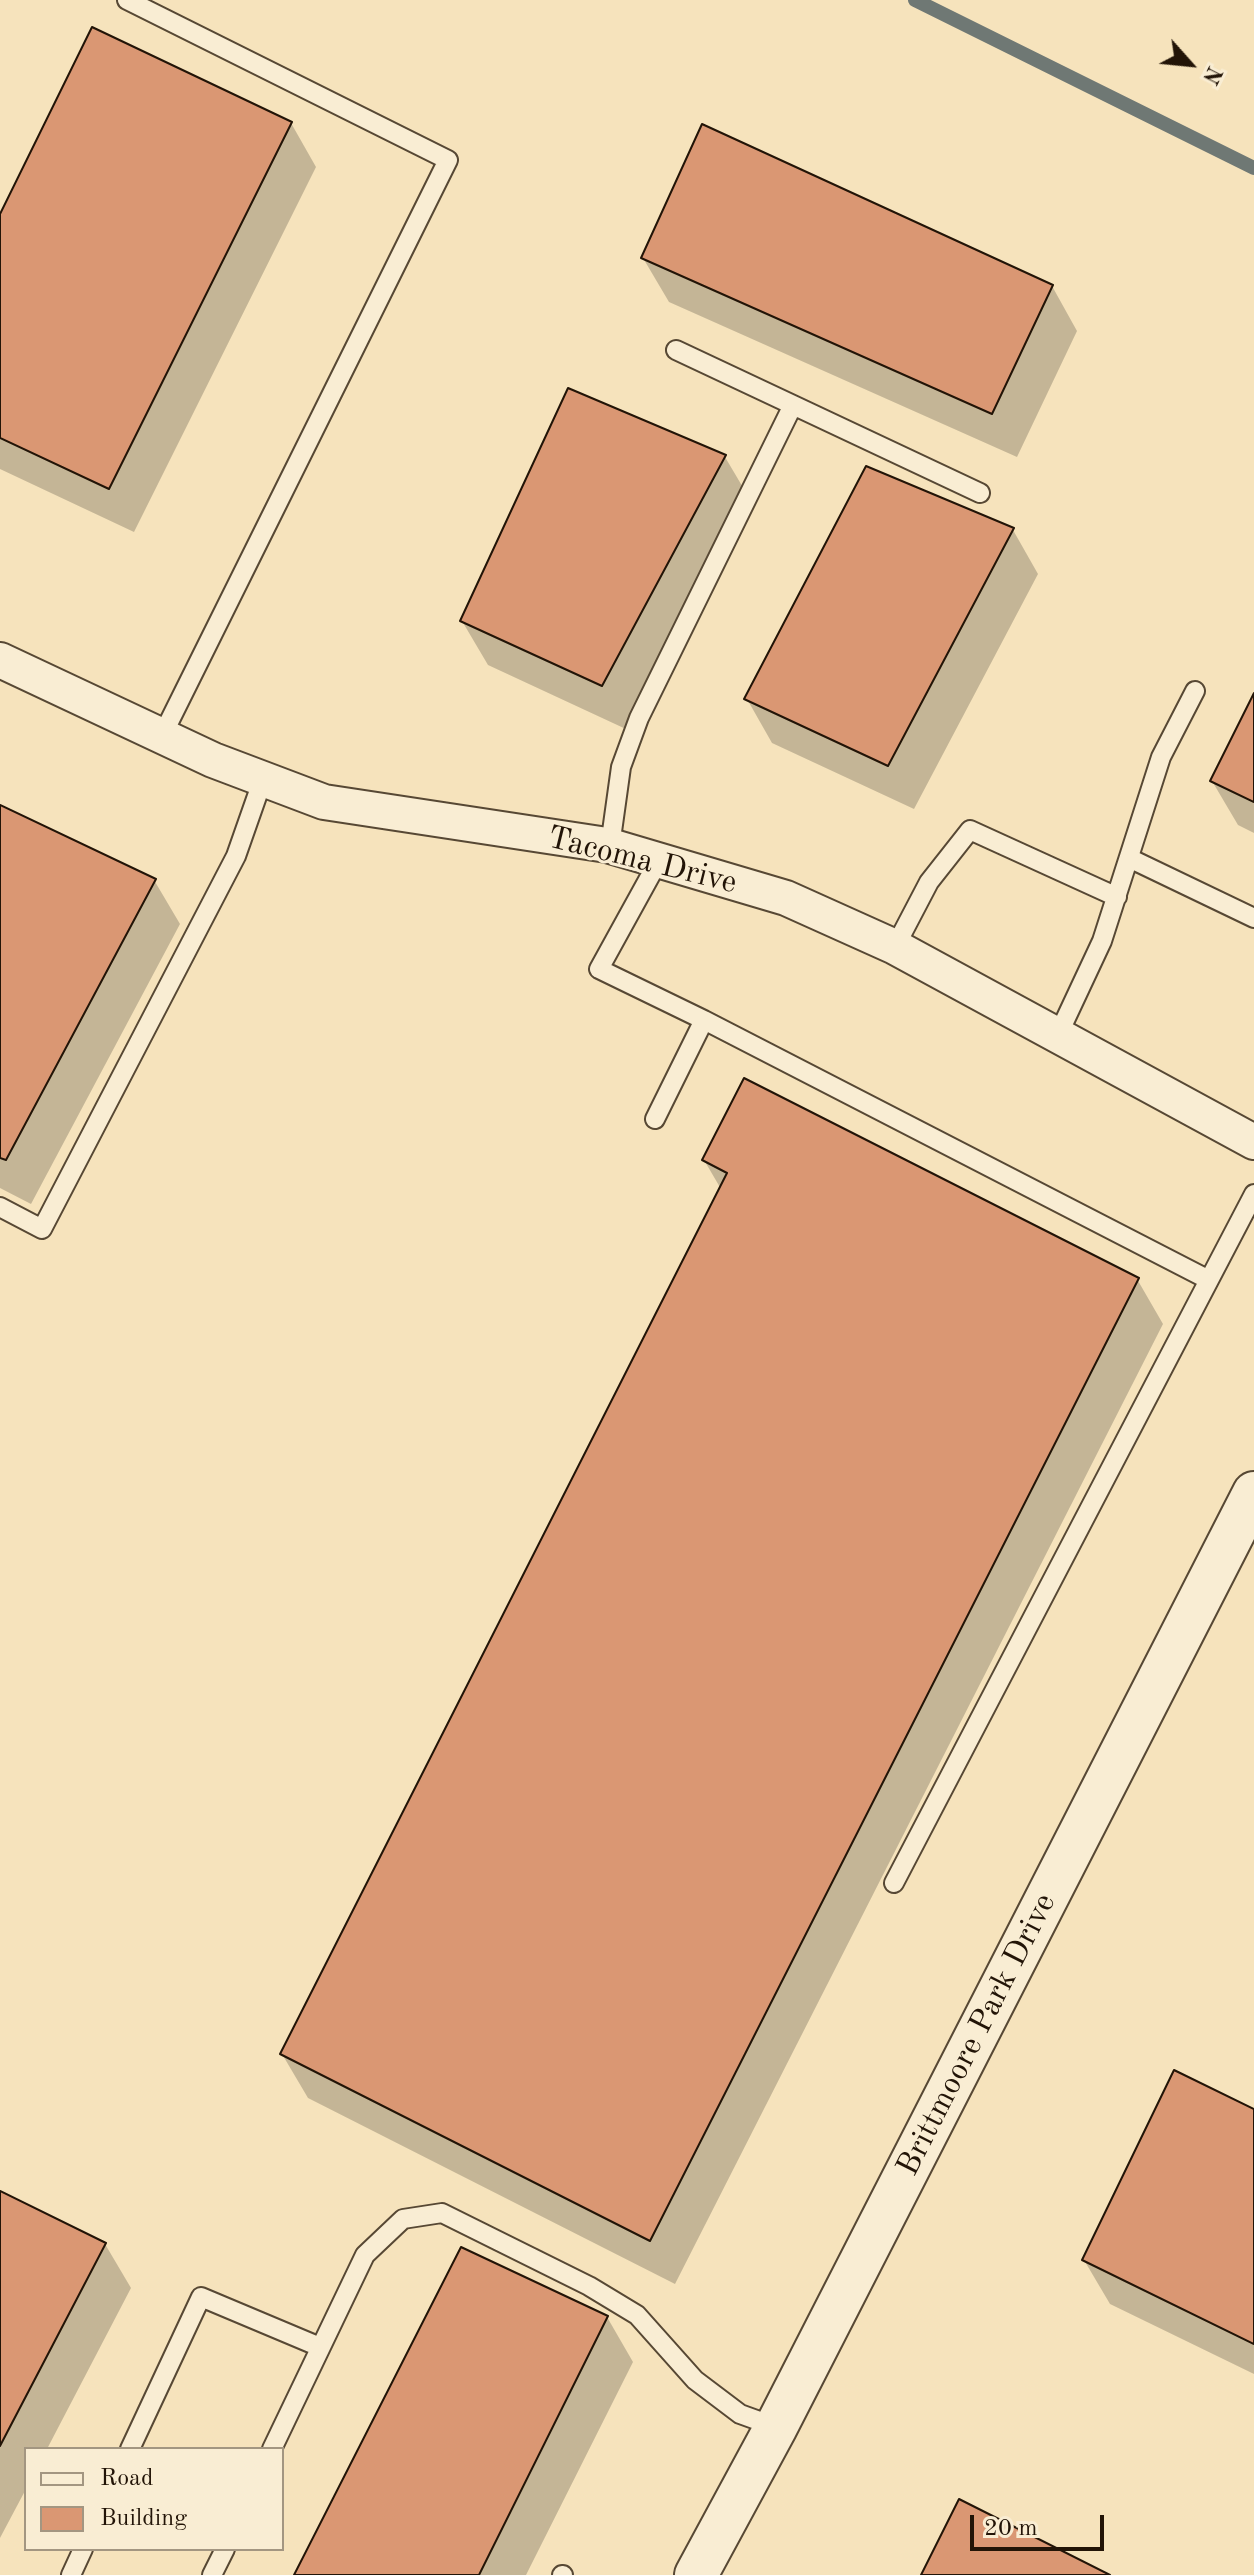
<!DOCTYPE html>
<html>
<head>
<meta charset="utf-8">
<style>
  body { margin:0 }
  #map { position:relative; width:1254px; height:2575px; overflow:hidden; background:#f6e3bc; font-family:"Old Standard TT",serif }
  canvas { display:block }
  .legend { position:absolute; left:24px; top:2447px; width:260px; height:104px; box-sizing:border-box; background:#f9edd3; border:2px solid #a39681; margin:0; padding:10px 14px; list-style:none; font-size:24px; color:#221407 }
  .legend li { display:flex; align-items:center; gap:16px; height:40px }
  .legend b { width:40px; border:2px solid #a39681 }
  .north { position:absolute; left:1150px; top:24px; width:80px; height:80px; -webkit-text-stroke:6px #f9edd3; paint-order:stroke; rotate:117deg; font-size:22px; font-weight:700; line-height:32px; text-align:center; color:#221407 }
  .north::after { content:''; display:block; margin:auto; width:28px; height:36px; background:#221407; clip-path:polygon(50% 0,100% 100%,50% 72%,0 100%) }
  .scale { position:absolute; left:970px; top:2515px; width:134px; height:36px; box-sizing:border-box; border:4px solid #221407; border-top:0; padding-left:10px; font-size:24px; line-height:28px; white-space:nowrap; color:#221407; -webkit-text-stroke:6px #f9edd3; paint-order:stroke }
</style>
</head>
<body>
<div id="map">
<canvas width="1254" height="2575"></canvas>
<ul class="legend">
<li><b style="height:10px;background:#f9edd3"></b>Road</li>
<li><b style="height:22px;background:#da9773"></b>Building</li>
</ul>
<div class="north">N</div>
<div class="scale">20 m</div>
</div>
<script>
const ctx = document.querySelector('canvas').getContext('2d');
ctx.lineJoin = 'round';
function fill(path, color) {
  ctx.fillStyle = color;
  ctx.fill(path, 'evenodd');
}
function trace(path, color, width, dash) {
  ctx.strokeStyle = color;
  ctx.lineWidth = width;
  ctx.lineCap = dash ? 'butt' : 'round';
  ctx.setLineDash(dash || []);
  ctx.stroke(path);
}
function label(font, color, halo, rows, align = 'center') {
  ctx.font = font + ' "Old Standard TT",serif';
  ctx.lineWidth = 6;
  ctx.setLineDash([]);
  ctx.textBaseline = 'middle';
  ctx.strokeStyle = halo;
  ctx.fillStyle = color;
  for (const [text, x, y, turn = 0] of rows) {
    ctx.save();
    ctx.translate(x, y);
    ctx.rotate((+turn || 0) * Math.PI / 180);
    ctx.textAlign = isNaN(turn) ? turn : align;
    if (halo) ctx.strokeText(text, 0, 0);
    ctx.fillText(text, 0, 0);
    ctx.restore();
  }
}
fill(new Path2D(`
  M291,123l25,44 -182,365 -134,-63v-251z
  M643,258l409,28 25,45 -60,126 -348,-155z
  M725,457l26,44 -123,229 -140,-65 -26,-44z
  M1013,530l25,44 -124,235 -142,-66 -25,-44z
  M1254,697v136l-16,-8 -26,-44z
  M0,807l154,73 26,44 -149,280 -31,-16z
  M704,1160l433,119 26,45 -488,960 -367,-186 -26,-44 439,-865z
  M1254,2111v263l-144,-70 -26,-44z
  M0,2194l105,50 26,44 -84,161h-21v40l-26,49z
  M607,2317l26,45 -107,213h-229z`), '#0003');
trace(new Path2D(`
  M915,0l339,168`), '#6f7874', 14);
const building = new Path2D(`
  M92,27l200,95 -183,367 -109,-51v-224z
  M702,124l351,161 -61,129 -351,-156z
  M568,388l158,67 -124,231 -142,-65z
  M866,466l148,62 -126,238 -144,-67z
  M1254,693v109l-44,-21z
  M0,805l156,74 -150,281 -6,-2z
  M744,1078l395,200 -489,963 -370,-187 447,-881 -25,-13z
  M1174,2070l80,39v235l-172,-84z
  M0,2191l106,52 -106,203z
  M461,2247l147,69 -129,259h-185z
  M959,2499l151,76h-189z`);
fill(building, '#da9773');
trace(building, '#221407', 2);
const service = new Path2D(`
  M127,0l321,160 -286,576
  M793,405l187,88
  M610,846l11,-79 18,-49 154,-313 -117,-55
  M1129,858l125,60
  M659,860l-60,109 105,51 505,260
  M895,947l34,-65 41,-52 147,67
  M1058,1035l44,-94 59,-184 34,-66
  M655,1119l49,-99
  M0,1207l42,22 194,-373 27,-77
  M894,1883l360,-689
  M130,2449l71,-152 119,50
  M272,2449l93,-194 38,-36 39,-6 147,73 48,29 58,65 45,34 36,13
  M71,2575l12,-26
  M212,2575l13,-26
  M562,2575h1`);
const minor = new Path2D(`
  M0,660l213,100 111,42 283,43 179,53 109,49 359,195`);
const tertiary = new Path2D(`
  M696,2575l80,-148 478,-934`);
trace(service, '#574834', 22);
trace(minor, '#574834', 38);
trace(tertiary, '#574834', 46);
trace(service, '#f9edd3', 18);
trace(minor, '#f9edd3', 34);
trace(tertiary, '#f9edd3', 42);
label('32px', '#221407', '#f9edd3', [
  ["Tacoma Drive",642,861,14],
  ["Brittmoore Park Drive",977,2035,-63]
]);
</script>
</body>
</html>
